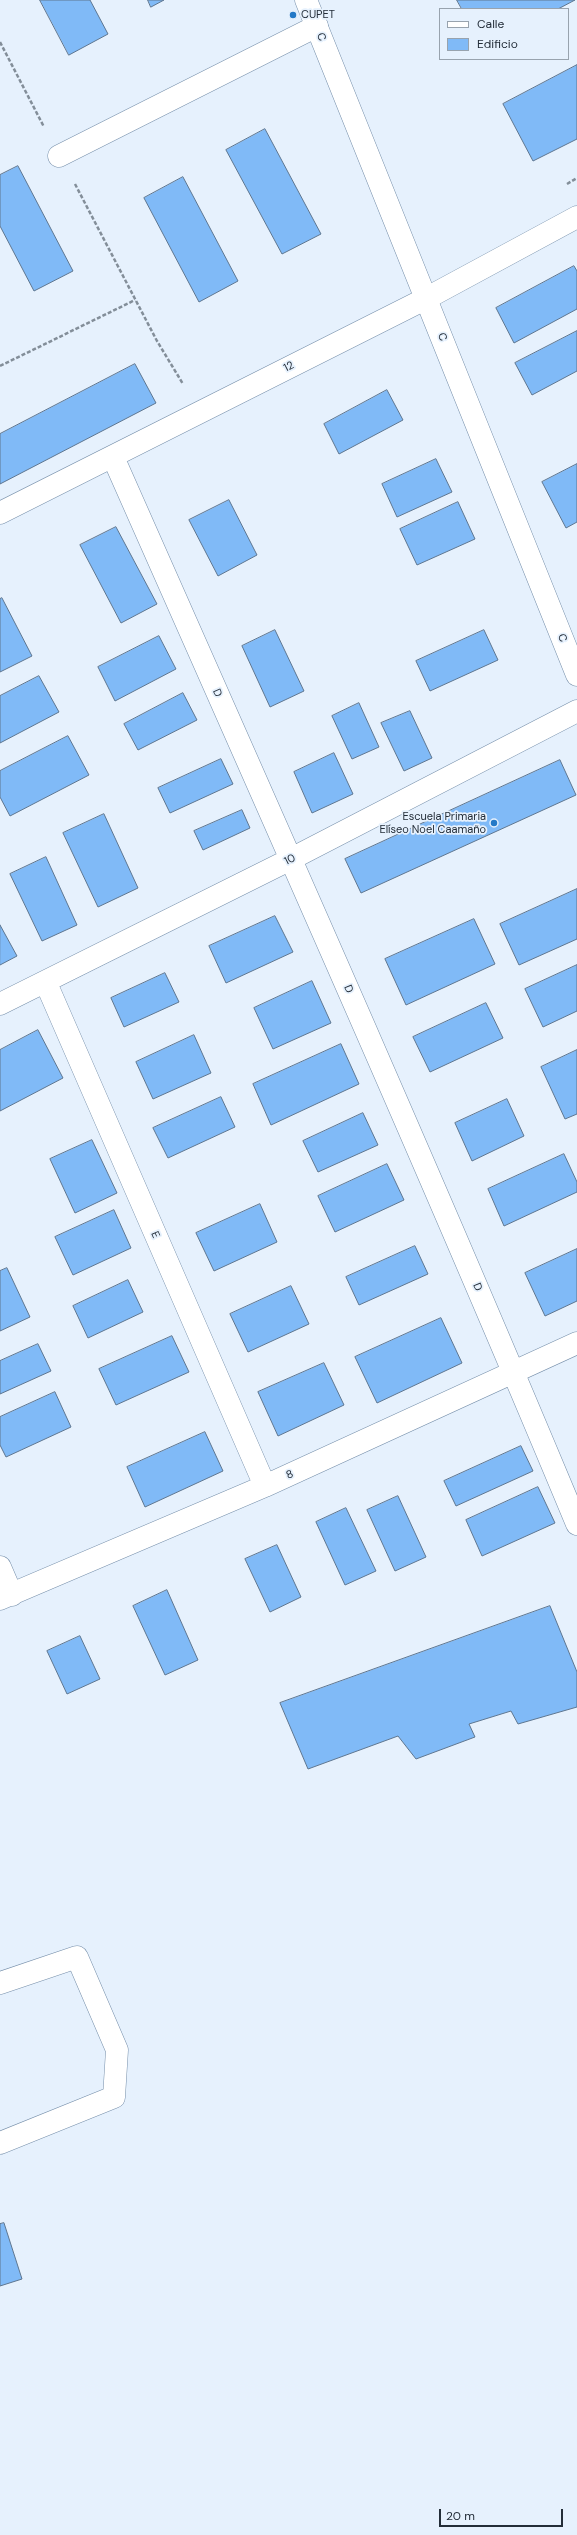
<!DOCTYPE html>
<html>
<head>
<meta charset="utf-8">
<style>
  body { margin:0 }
  #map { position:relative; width:577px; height:2535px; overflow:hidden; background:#e6f1fd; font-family:"DM Sans",sans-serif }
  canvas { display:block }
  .legend { position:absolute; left:439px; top:8px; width:130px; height:52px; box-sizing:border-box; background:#e6f1fd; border:1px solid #98a3ae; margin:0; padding:5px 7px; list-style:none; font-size:12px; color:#232d38 }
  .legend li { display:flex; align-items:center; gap:8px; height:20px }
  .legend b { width:20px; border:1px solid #98a3ae }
  .scale { position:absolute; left:439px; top:2509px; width:124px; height:18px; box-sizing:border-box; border:2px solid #232d38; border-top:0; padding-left:5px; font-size:12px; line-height:14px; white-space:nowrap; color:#232d38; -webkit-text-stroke:3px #e6f1fd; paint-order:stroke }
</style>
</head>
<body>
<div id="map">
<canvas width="577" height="2535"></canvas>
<ul class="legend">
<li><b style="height:5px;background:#fff"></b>Calle</li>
<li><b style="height:11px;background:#80baf7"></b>Edificio</li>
</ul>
<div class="scale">20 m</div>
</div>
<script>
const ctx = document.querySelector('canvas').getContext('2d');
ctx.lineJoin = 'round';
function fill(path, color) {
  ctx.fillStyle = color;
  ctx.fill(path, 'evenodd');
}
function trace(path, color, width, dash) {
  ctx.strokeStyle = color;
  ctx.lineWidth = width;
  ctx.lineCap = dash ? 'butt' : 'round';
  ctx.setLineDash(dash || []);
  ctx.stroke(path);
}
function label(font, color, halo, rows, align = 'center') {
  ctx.font = font + ' "DM Sans",sans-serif';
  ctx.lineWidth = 3.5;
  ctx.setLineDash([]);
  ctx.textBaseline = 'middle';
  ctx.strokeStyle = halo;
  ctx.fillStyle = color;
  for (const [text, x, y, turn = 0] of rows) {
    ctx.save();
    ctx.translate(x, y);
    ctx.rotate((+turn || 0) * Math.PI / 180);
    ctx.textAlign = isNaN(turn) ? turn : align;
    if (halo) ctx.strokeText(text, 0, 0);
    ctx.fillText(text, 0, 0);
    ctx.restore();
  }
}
const building = new Path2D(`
  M40,0h50l18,34 -39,21z
  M148,0h16l-13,7z
  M457,0h118l-17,9h-96z
  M577,65v74l-44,22 -30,-57z
  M265,129l56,105 -39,20 -56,-104z
  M18,166l55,105 -39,20 -34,-65v-51z
  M183,177l55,104 -39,21 -55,-104z
  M574,266l3,5v38l-63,34 -18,-35z
  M577,331v40l-45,24 -17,-32z
  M135,364l21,39 -156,81v-50z
  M387,390l16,30 -64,34 -15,-30z
  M436,459l16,33 -55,25 -15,-33z
  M577,464v58l-11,6 -24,-46z
  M229,500l28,55 -39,21 -29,-56z
  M458,502l17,37 -58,26 -17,-36z
  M116,527l41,77 -36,19 -41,-78z
  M2,598l30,58 -32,16v-73z
  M275,630l29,61 -34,16 -28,-61z
  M484,630l14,30 -68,31 -14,-30z
  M159,636l17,33 -61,32 -17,-34z
  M39,676l20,36 -59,31v-47z
  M183,693l14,27 -59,30 -14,-26z
  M359,703l20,44 -27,12 -20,-43z
  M410,711l22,47 -28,13 -23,-48z
  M68,736l21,39 -79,41 -10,-19v-26z
  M334,753l19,41 -41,19 -18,-41z
  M221,759l12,25 -63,29 -12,-25z
  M560,760l16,35 -215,98 -16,-34z
  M242,810l8,18 -47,22 -9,-19z
  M104,814l34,74 -40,19 -35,-74z
  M46,857l31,68 -35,16 -32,-67z
  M577,889v50l-58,26 -19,-41z
  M275,916l18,36 -67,31 -17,-37z
  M474,919l21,45 -89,41 -21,-46z
  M0,925l17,31 -17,9z
  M577,965v46l-34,16 -18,-38z
  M165,973l14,29 -55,25 -13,-29z
  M312,981l19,42 -58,26 -19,-41z
  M486,1003l17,35 -73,34 -17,-35z
  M38,1030l25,48 -63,33v-61z
  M194,1035l17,38 -58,26 -17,-37z
  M341,1044l18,40 -88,41 -18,-41z
  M577,1050v64l-12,5 -24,-52z
  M221,1097l14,30 -67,31 -15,-30z
  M507,1099l17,37 -52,25 -17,-38z
  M363,1113l15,32 -60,27 -15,-31z
  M92,1140l25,53 -42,20 -25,-54z
  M564,1154l13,28v10l-73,34 -16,-37z
  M387,1164l17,36 -69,32 -17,-36z
  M260,1204l17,38 -63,29 -18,-38z
  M114,1210l17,38 -58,27 -18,-38z
  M415,1246l13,28 -69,31 -13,-28z
  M577,1249v52l-32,15 -20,-43z
  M7,1268l23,49 -30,14v-60z
  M128,1280l15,32 -55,26 -15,-32z
  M291,1286l18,38 -61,28 -18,-38z
  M441,1318l21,45 -85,40 -22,-46z
  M172,1336l17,36 -73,33 -17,-36z
  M38,1344l13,27 -51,23v-33z
  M324,1363l20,42 -66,31 -20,-44z
  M55,1392l16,35 -65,30 -6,-12v-28z
  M205,1432l18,39 -78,36 -18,-40z
  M521,1446l12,25 -77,35 -12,-25z
  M538,1487l17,36 -73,33 -16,-36z
  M398,1496l28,61 -31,14 -28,-61z
  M346,1508l30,63 -31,14 -29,-63z
  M277,1545l24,52 -31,15 -25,-53z
  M167,1590l31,70 -33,15 -32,-69z
  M550,1606l27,66v35l-59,17 -7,-13 -42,13 6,13 -59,22 -18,-23 -90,33 -28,-66z
  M80,1636l20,43 -33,15 -20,-43z
  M4,2223l18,56 -22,7v-62z`);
fill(building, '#80baf7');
trace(building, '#5e7690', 1);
const service = new Path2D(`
  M59,156l258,-130
  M0,1983l77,-26 40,93 -3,47 -114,46`);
const minor = new Path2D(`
  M113,457c157,355 315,709 464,1067
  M0,513l427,-215 150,-81
  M46,983l219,503
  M0,1004l291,-145 286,-148
  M0,1567l12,28
  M0,1599l265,-113 312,-143`);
const tertiary = new Path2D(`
  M306,0l271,675`);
trace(service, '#768faa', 23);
trace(minor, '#768faa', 23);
trace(tertiary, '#768faa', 23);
trace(new Path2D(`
  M0,42l44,85
  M75,184l82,157 26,43
  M567,184l10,-6
  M0,366l135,-66`), '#838e99', 2.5, [4, 2]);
trace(service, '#fff', 22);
trace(minor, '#fff', 22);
trace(tertiary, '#fff', 22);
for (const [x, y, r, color] of [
  [293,15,4,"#2479c7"],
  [494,823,4,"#2479c7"]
]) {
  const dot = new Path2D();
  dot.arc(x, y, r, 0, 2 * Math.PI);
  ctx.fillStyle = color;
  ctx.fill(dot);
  trace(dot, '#e6f1fd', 1.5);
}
label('11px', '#232d38', '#e6f1fd', [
  ["CUPET",301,15],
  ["Escuela Primaria",486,817,"right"],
  ["Elíseo Noel Caamaño",486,830,"right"]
], 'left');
label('11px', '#232d38', '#e6f1fd', [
  ["C",321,37,68],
  ["C",442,337,68],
  ["12",289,367,-27],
  ["C",562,638,68],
  ["D",217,693,66],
  ["10",290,860,-27],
  ["D",348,989,67],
  ["E",155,1235,66],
  ["D",477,1287,67],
  ["8",290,1475,-24]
]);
</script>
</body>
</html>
